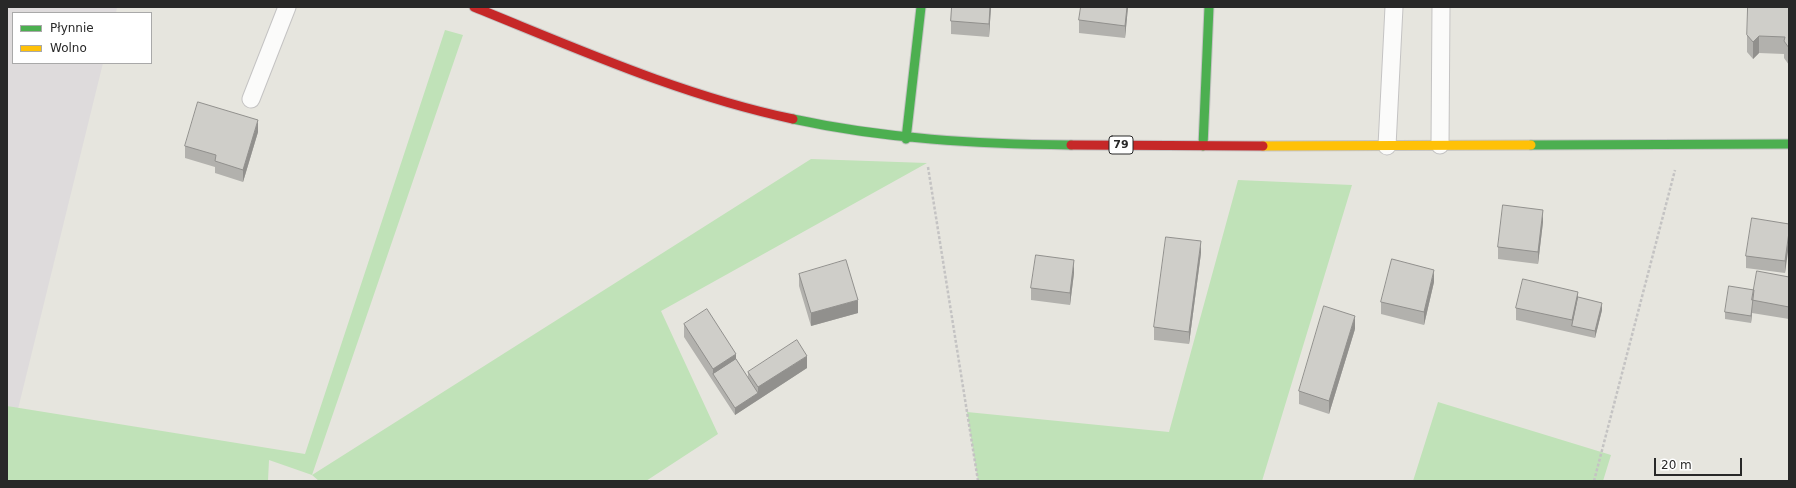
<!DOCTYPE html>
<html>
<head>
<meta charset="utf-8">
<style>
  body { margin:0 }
  #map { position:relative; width:1796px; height:488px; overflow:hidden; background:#e6e5de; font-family:"DejaVu Sans",sans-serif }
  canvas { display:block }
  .frame { position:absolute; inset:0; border:8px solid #282828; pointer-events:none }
  .legend { position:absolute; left:12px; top:12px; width:140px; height:52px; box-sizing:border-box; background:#fff; border:1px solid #a9a9a9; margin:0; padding:5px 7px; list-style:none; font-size:12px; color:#282828 }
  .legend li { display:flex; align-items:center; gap:8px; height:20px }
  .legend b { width:20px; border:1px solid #a9a9a9 }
  .scale { position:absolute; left:1654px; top:458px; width:88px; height:18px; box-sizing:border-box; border:2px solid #282828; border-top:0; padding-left:5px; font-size:12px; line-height:14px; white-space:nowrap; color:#282828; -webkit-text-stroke:3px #fff; paint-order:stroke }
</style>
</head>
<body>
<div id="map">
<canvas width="1796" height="488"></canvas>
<div class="frame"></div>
<ul class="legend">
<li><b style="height:5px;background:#4caf50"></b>Płynnie</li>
<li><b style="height:5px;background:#ffc107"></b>Wolno</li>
</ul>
<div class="scale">20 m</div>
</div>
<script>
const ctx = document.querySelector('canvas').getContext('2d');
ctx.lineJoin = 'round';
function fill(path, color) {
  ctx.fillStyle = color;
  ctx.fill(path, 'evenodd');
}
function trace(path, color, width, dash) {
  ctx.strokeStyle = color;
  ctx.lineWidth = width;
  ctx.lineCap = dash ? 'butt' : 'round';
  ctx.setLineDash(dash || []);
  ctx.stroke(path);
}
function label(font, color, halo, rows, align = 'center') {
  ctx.font = font + ' "DejaVu Sans",sans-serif';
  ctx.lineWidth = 3;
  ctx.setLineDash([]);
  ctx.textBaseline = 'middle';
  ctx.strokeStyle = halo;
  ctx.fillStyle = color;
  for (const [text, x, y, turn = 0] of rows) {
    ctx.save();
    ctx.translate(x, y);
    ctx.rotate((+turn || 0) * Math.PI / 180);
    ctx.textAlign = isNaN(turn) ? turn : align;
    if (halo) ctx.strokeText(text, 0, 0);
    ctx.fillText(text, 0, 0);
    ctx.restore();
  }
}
fill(new Path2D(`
  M7,7h110l-1,6h-103v50h90l-85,346 -11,-3z`), '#dedbdc');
fill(new Path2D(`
  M445,30l18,5 -151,440 499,-316 116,4 -266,148 57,123 -72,47h-327l-7,-6 -43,-15 -1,21h-261v-75l298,48z
  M1238,180l114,5 -90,296h-284l-11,-69 202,20z
  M1438,402l173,53 -8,26h-190z`), '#c0e2b8');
const lane = new Path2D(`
  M251,99l36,-92
  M1440,145l1,-138
  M1387,146l7,-139`);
const fast = new Path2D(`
  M793,119c92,20 184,25 278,26
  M906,139l15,-132
  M1531,145l258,-1
  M1203,146l6,-139`);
const slow = new Path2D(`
  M1263,146l268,-1`);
const jam = new Path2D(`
  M474,7c104,42 209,89 319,112
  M1071,145l192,1`);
trace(lane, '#c4c3c3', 19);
trace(fast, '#c4c3c3', 11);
trace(slow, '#c4c3c3', 11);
trace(jam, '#c4c3c3', 11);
trace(new Path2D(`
  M928,167l50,314
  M1594,481l81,-311`), '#c4c3c3', 2.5, [3, 2]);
trace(lane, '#fbfbfa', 17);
trace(fast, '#4caf50', 9);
trace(slow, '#ffc107', 9);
trace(jam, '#c62828', 9);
fill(new Path2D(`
  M952,7h39l-2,30 -38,-3v-13z
  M1128,7l-3,31 -46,-5v-13z
  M1789,7v58l-5,-7v-4l-25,-1 -6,6 -6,-7v-17z
  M258,132l-15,50 -28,-9v-6l-30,-9v-12z
  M1543,222l-5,42 -40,-5v-12z
  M1789,224l-4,49 -39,-5v-12z
  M1201,253l-12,91 -35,-4v-13z
  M1074,273l-4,32 -39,-5v-12z
  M799,274l59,39 -47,13 -12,-40z
  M1789,277v42l-37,-6 -1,10 -26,-4v-7l29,-22z
  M1434,282l-10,43 -43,-11v-12z
  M1578,297l24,13 -7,28 -79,-18v-12z
  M684,324l52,35 12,19v-6l59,-4 -72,47 -51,-78z
  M1355,329l-26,85 -30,-10v-13z`), '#b2b1ad');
fill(new Path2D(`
  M990,7h1l-2,30v-13z
  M1127,7h1l-3,31v-12z
  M1759,36v17l-6,6v-17z
  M258,120v12l-15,50v-12z
  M1543,210v12l-5,42v-12z
  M1789,232v13l-4,28v-12z
  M1201,241v12l-12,91v-12z
  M1074,260v13l-4,32v-12z
  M1434,270v12l-10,43v-13z
  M1578,292v12l-6,22v-6z
  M858,300v13l-47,13v-13z
  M1602,303v7l-7,28v-7z
  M1752,306v7l-1,10v-7z
  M1355,316v13l-26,85v-13z
  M736,354v12l-23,8v-5z
  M807,356v12l-72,47v-7l23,-15v-6z`), '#91908d');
const building = new Path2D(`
  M952,7h38l-1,17 -38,-3z
  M1081,7h46l-2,19 -46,-6z
  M1748,7h41v41l-5,-7 1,-4 -26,-1 -6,6 -6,-7z
  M198,102l60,18 -15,50 -28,-9 1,-6 -31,-9z
  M1503,205l40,5 -5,42 -40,-5z
  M1752,218l37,6v8l-4,29 -39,-5z
  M1166,237l35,4 -12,91 -35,-5z
  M1036,255l38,5 -4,33 -39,-5z
  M1392,259l42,11 -10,42 -43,-10z
  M846,260l12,40 -47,13 -12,-39z
  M1757,271l32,6v30l-37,-7z
  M1523,279l55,13 -6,28 -56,-12z
  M1729,286l25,4 -3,26 -26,-4z
  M1578,297l24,6 -7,28 -23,-5z
  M1324,306l31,10 -26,85 -30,-10z
  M707,309l29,45 -23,15 -29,-45z
  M797,340l10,16 -49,31 -10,-15z
  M736,359l22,34 -23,15 -22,-34z`);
fill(building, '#cfcec9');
trace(building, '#91908d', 1);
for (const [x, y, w] of [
  [1121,145,24]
]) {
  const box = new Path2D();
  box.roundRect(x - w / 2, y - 9, w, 18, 3);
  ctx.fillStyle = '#fff';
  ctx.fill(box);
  trace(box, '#282828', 1);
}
label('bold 11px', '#282828', null, [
  ["79",1121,145]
]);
</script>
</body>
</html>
